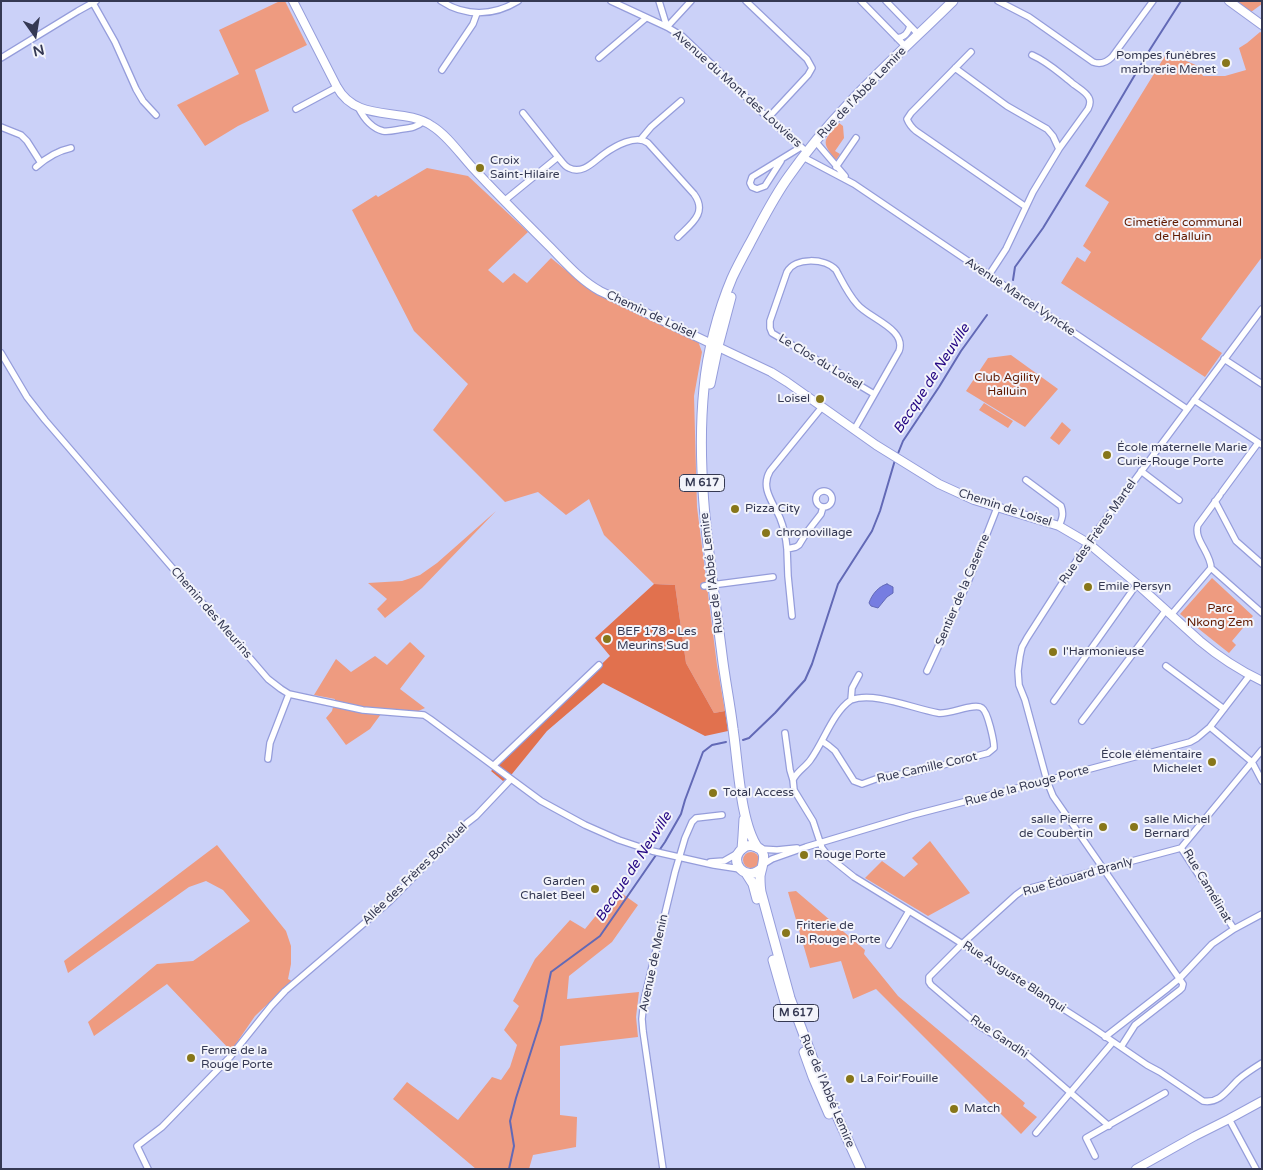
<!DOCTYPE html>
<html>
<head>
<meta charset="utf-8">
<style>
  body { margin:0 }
  #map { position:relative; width:1263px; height:1170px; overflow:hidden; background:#cbd1f8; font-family:"Varela Round",sans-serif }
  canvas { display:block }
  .frame { position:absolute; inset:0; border:2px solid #353953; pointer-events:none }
  .north { position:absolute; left:10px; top:10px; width:50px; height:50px; -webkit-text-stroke:4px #f3f4fb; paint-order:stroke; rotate:167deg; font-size:14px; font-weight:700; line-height:20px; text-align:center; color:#353953 }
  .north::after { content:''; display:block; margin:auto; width:18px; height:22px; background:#353953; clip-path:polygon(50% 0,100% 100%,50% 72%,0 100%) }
</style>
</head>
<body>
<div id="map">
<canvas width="1263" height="1170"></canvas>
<div class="frame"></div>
<div class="north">N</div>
</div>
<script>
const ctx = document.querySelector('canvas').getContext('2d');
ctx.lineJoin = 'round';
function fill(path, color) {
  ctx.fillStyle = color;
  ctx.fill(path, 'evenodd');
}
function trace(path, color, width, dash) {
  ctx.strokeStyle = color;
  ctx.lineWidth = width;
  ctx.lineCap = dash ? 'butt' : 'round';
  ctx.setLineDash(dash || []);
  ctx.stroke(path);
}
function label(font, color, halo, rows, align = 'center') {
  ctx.font = font + ' "Varela Round",sans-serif';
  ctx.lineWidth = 4;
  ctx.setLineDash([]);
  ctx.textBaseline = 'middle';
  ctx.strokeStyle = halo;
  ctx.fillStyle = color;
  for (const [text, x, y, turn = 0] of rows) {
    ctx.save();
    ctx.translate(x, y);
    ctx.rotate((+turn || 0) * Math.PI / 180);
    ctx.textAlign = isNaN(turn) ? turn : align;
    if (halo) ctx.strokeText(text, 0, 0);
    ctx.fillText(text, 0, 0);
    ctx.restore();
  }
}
fill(new Path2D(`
  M280,1h5l22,44 -52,25 14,41 -31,15 -33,20 -28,-41 62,-31 -20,-44z
  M1237,1h25v3l-11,8z
  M1260,32l2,1v224l-61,82 21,14 -17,24 -144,-94 16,-26 8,5 6,-10 -8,-6 26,-44 -24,-16 83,-135 16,9 14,6 5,10h22l21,-6 -7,-22 8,-5z
  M839,123l4,3 1,12 -9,13 5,3 -4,6c-16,-19 -12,-20 3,-37z
  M427,168l41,8 60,56 -40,38 15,13 11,-10 13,10 24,-25 39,32 47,24 61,27 4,11 -8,44 3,111 20,158 8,46 -11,2 -28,-50 -11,-78 -21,-1 -50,-49 -15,-36 -23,16 -28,-23 -33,10 -72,-72 35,-46 -54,-53 -62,-121 24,-15 2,2z
  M1011,355l47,34 -33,38 -59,-36 22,-33z
  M984,403l29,18 -5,7 -29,-18z
  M1062,422l9,8 -12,15 -9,-7z
  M496,511l-74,77 -37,30 -8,-9 10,-10 -19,-16 34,-2 18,-6 17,-12z
  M1212,578l41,38 -21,25 4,4 -7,8 -49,-39z
  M410,642l15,14 -25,33 25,19 -9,4 -32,-2 -14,19 -24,16 -20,-27 6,-7 3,-12 -21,-4 22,-36 15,13 24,-16 12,9z
  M930,841l40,52 -42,23 -63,-38 17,-17 22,16 14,-13 -6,-6z
  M217,845l69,86 5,15v18l-3,15 4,2 -37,35 -24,35 -64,-67 -73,52 -6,-14 69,-58 36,-3 57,-40 -27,-31 -17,-9 -17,6 -121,86 -4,-12z
  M743 860a8 8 0 1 1 16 0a8 8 0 1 1-16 0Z
  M617,890l21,15 -26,37 -43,34 -2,23 72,-7 -3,25 2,20 -78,9v69l17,2 -1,30 -43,8 -4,14h-53l-83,-70 14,-17 51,38 34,-43 9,3 9,-13 7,-22 -13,-15 15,-24 -6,-5 22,-42 35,-39 15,9z
  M796,891l69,59 -1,4 34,42 127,107 -2,3 14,11 -16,17 -145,-145 -23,10 -12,-38 -31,7 -22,-76z`), '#ee9b80');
fill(new Path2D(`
  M654,584l21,1 11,78 28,50 11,-2 3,20 -23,5 -102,-53 -56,48 -35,43 -9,7 -12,-10 119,-115 -15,-18z`), '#e1714e');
const water = new Path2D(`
  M887,584l6,3v6l-6,4 -9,11 -7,-2 -2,-3c3,-9 10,-17 18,-19z`);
fill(water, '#767de1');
trace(water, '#6269b6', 1);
trace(new Path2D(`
  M1013,280l2,-13 28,-39 44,-72 62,-105 32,-50
  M897,456l6,-15 36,-54 22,-36 26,-36
  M743,740l6,-2 26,-25 30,-33 7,-16 26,-80 34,-53 8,-20 15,-51
  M509,1169l5,-23 -4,-25 6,-23 25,-78 10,-48 49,-36 65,-94 16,-28 4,-14 18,-48 9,-7 14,-3`), '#6269b6', 2);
const street = new Path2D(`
  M441,1c24,16 53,15 77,0
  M611,1l56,26 15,9 86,82 39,34
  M659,1l8,26
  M746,1l61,58 5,9 -4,7 -40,43
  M861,1l45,46
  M886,1l33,34
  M998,1l31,16 64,45c8,3 14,0 19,-5l41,-56
  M93,3l22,39 21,47 7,12 13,14
  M667,27l24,-26
  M897,38c8,-1 11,-5 13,-12
  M971,52l-60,61 -4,6c2,5 4,8 9,12l110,76
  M1032,55c16,7 26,17 39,27 5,5 15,9 18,16 2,4 1,7 -1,11l-29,40
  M1,58l77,-47 18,-10
  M599,58l47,-40
  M955,68l52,38 40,23 6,7 6,13 -26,43 -27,57 -17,26
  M442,70l31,-46 4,-11
  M358,107c5,10 13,21 25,24 6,1 13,-1 19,-2 9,-1 15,-2 22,-8
  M296,109l41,-22
  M523,113l35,44
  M1,127l20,8 6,6 14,22
  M641,139l10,-12 30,-26
  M815,141l30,35
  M803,157l51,27 333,225
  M781,161l-16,25 -8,3 -5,-2 -2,-4 2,-6 49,-30
  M36,167c10,-9 21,-16 35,-19
  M836,167l20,-29
  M504,201l54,-44c3,3 6,9 11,11 14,7 25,-7 35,-14 11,-8 32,-20 44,-11l46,51c14,19 -3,30 -16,43
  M1,353l26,44 18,23 223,259 13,10 8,5 74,16 61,5 6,4 111,82 44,24 34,15 33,11 62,14 26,4
  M1224,359l38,25
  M1194,400l68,45
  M854,430l45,-79c8,-22 -31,-33 -42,-47 -9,-10 -15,-23 -21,-34 -11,-12 -41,-13 -49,2l-17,49v7l2,5 102,61
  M1141,471l38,29
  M1026,480l35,26c3,8 1,13 -2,20
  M816 499a8 8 0 1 1 16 0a8 8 0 1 1-16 0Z
  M1222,492l36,-49
  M1215,501l21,40 26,23
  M787,549c-1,-11 -3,-21 -7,-31 -7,-16 -20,-30 -10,-47l52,-64
  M1211,568c0,-15 -18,-29 -13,-43l22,-30
  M1211,568l51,45
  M704,586l69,-9
  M1171,615l40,-47
  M792,616l-4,-40 -1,-27 9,-2 3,-2 8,-13 14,-18 2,-7
  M1166,666l58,43
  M927,671l41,-89 29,-74
  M1054,701l83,-117
  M1082,721l84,-111
  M1210,727l42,35 10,19
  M785,733l5,37 3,10 1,10 19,31 9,27 7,9 25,20 96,59 143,92 54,37 13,7 43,29c17,3 25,-12 36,-22 7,-6 15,-11 23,-16
  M822,741l7,5 6,5 19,30 8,3 22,-8 29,-3 75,-20 6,-5c0,-7 -6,-36 -12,-40 -7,-6 -33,7 -44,5 -24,-4 -64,-22 -87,-13
  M268,759l2,-16 19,-49
  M494,765l105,-100
  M793,780c4,-9 13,-13 18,-21 13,-18 22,-47 40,-59l1,-12 7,-13
  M1181,848l81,-98
  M1181,848l53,81
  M760,849l17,1 20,-2
  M710,862l14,-1 14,-8
  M764,864l8,-5 34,-12 107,-32 147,-38 130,-35 7,-4 13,-11 40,-52
  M889,945l20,-34
  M1105,1037l63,-49 12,-10 32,-34 22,-15 28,-15
  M1121,1047l14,-22 45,-35 2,-2 1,-4 -130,-188 -6,-15 -22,-81 -6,-15 -1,-14 2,-15 2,-9 5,-9 61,-95 174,-234
  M1229,1119l27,50
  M1109,1126l-82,-71 -49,-30 -47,-40 -2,-3v-5l33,-33 54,-49 7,-5 158,-42
  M1036,1133l77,-91
  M1095,1156l-9,-18 79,-45
  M148,1169l-11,-23 25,-19 68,-70 41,-51 14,-15 104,-89 78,-79 9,-7 35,-37
  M663,1169l-20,-138 -1,-12 2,-19 31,-128 10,-34 7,-16 4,-4 26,-3`);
const secondary = new Path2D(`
  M293,1l44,86c20,37 66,19 95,39 15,9 28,28 40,41 25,27 51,53 77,79 16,16 31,34 51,45l171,81 16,10 89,63 63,39 35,16 85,26 29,17 49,41 63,57c19,16 39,29 62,40
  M1229,1l33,24
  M1136,1169l59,-33 34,-17 33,-18`);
const primary = new Path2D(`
  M710,384l8,-38 13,-49
  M758,848c-18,-25 -20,-87 -25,-119 -3,-25 -8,-49 -11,-74 -11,-89 -27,-178 -18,-267 3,-35 14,-77 28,-110 5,-11 11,-22 17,-33 13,-24 24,-47 40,-69 46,-66 107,-119 164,-175
  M742,849l1,-13 1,-17
  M762,868c-16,16 -35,-7 -20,-19 3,-3 7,-4 11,-3 17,3 9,19 7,30 0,5 0,10 1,16l29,106 32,85 39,86
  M746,873l7,11 4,15
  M773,960l12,42
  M804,1052l9,25 16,37`);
trace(street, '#959ddb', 8);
trace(secondary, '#959ddb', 10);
trace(primary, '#959ddb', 11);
trace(street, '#fff', 5.5);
trace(secondary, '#fff', 8);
trace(primary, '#fff', 9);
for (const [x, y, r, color] of [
  [1226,63,5,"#87761a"],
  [480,168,5,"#87761a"],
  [820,399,5,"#87761a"],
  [1107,455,5,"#87761a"],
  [735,509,5,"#87761a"],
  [766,533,5,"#87761a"],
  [1088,587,5,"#87761a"],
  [607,639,5,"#87761a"],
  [1053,652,5,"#87761a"],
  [1212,762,5,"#87761a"],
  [713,793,5,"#87761a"],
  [1103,827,5,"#87761a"],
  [1134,827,5,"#87761a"],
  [804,855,5,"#87761a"],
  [595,889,5,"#87761a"],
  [786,933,5,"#87761a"],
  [191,1058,5,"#87761a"],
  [850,1079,5,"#87761a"],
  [954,1109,5,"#87761a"]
]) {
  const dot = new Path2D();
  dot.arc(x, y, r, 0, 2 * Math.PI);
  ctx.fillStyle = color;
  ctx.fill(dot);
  trace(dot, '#f3f4fb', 2);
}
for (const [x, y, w] of [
  [702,483,45],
  [796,1013,45]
]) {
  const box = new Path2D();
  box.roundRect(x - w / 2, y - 8.5, w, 17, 4);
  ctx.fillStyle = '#f3f4fb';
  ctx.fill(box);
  trace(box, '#353953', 1);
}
label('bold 11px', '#353953', null, [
  ["M 617",702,483],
  ["M 617",796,1013]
]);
label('12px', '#353953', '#f3f4fb', [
  ["Pompes funèbres",1216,56,"right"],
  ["marbrerie Menet",1216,70,"right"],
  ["Croix",490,161],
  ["Saint-Hilaire",490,175],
  ["Loisel",810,399,"right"],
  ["École maternelle Marie",1117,448],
  ["Curie-Rouge Porte",1117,462],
  ["Pizza City",745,509],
  ["chronovillage",776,533],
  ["Emile Persyn",1098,587],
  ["BEF 178 - Les",617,632],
  ["Meurins Sud",617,646],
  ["l'Harmonieuse",1063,652],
  ["École élémentaire",1202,755,"right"],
  ["Michelet",1202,769,"right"],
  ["Total Access",723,793],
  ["salle Pierre",1093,820,"right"],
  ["de Coubertin",1093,834,"right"],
  ["salle Michel",1144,820],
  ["Bernard",1144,834],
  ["Rouge Porte",814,855],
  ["Garden",585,882,"right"],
  ["Chalet Beel",585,896,"right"],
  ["Friterie de",796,926],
  ["la Rouge Porte",796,940],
  ["Ferme de la",201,1051],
  ["Rouge Porte",201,1065],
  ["La Foir'Fouille",860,1079],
  ["Match",964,1109]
], 'left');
label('12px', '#353953', '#f3f4fb', [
  ["Avenue du Mont des Louviers",737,89,42],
  ["Rue de l'Abbé Lemire",862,93,-46],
  ["Avenue Marcel Vyncke",1020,297,34],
  ["Chemin de Loisel",651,315,25],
  ["Le Clos du Loisel",820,362,31],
  ["Chemin de Loisel",1005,508,18],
  ["Rue des Frères Martel",1098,532,-55],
  ["Rue de l'Abbé Lemire",712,573,-97],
  ["Sentier de la Caserne",963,590,-67],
  ["Chemin des Meurins",211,613,49],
  ["Rue Camille Corot",927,768,-13],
  ["Rue de la Rouge Porte",1027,786,-15],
  ["Allée des Frères Bonduel",415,874,-44],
  ["Rue Édouard Branly",1078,877,-16],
  ["Rue Camélinat",1207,886,59],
  ["Avenue de Menin",654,963,-78],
  ["Rue Auguste Blanqui",1014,977,33],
  ["Rue Gandhi",999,1037,34],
  ["Rue de l'Abbé Lemire",827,1091,67]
]);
label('12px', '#611b02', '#f3f4fb', [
  ["Cimetière communal",1183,223],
  ["de Halluin",1183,237],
  ["Club Agility",1007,378],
  ["Halluin",1007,392],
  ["Parc",1220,609],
  ["Nkong Zem",1220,623]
]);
label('italic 14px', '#250784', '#f3f4fb', [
  ["Becque de Neuville",932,379,-57],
  ["Becque de Neuville",634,867,-57]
]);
</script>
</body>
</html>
